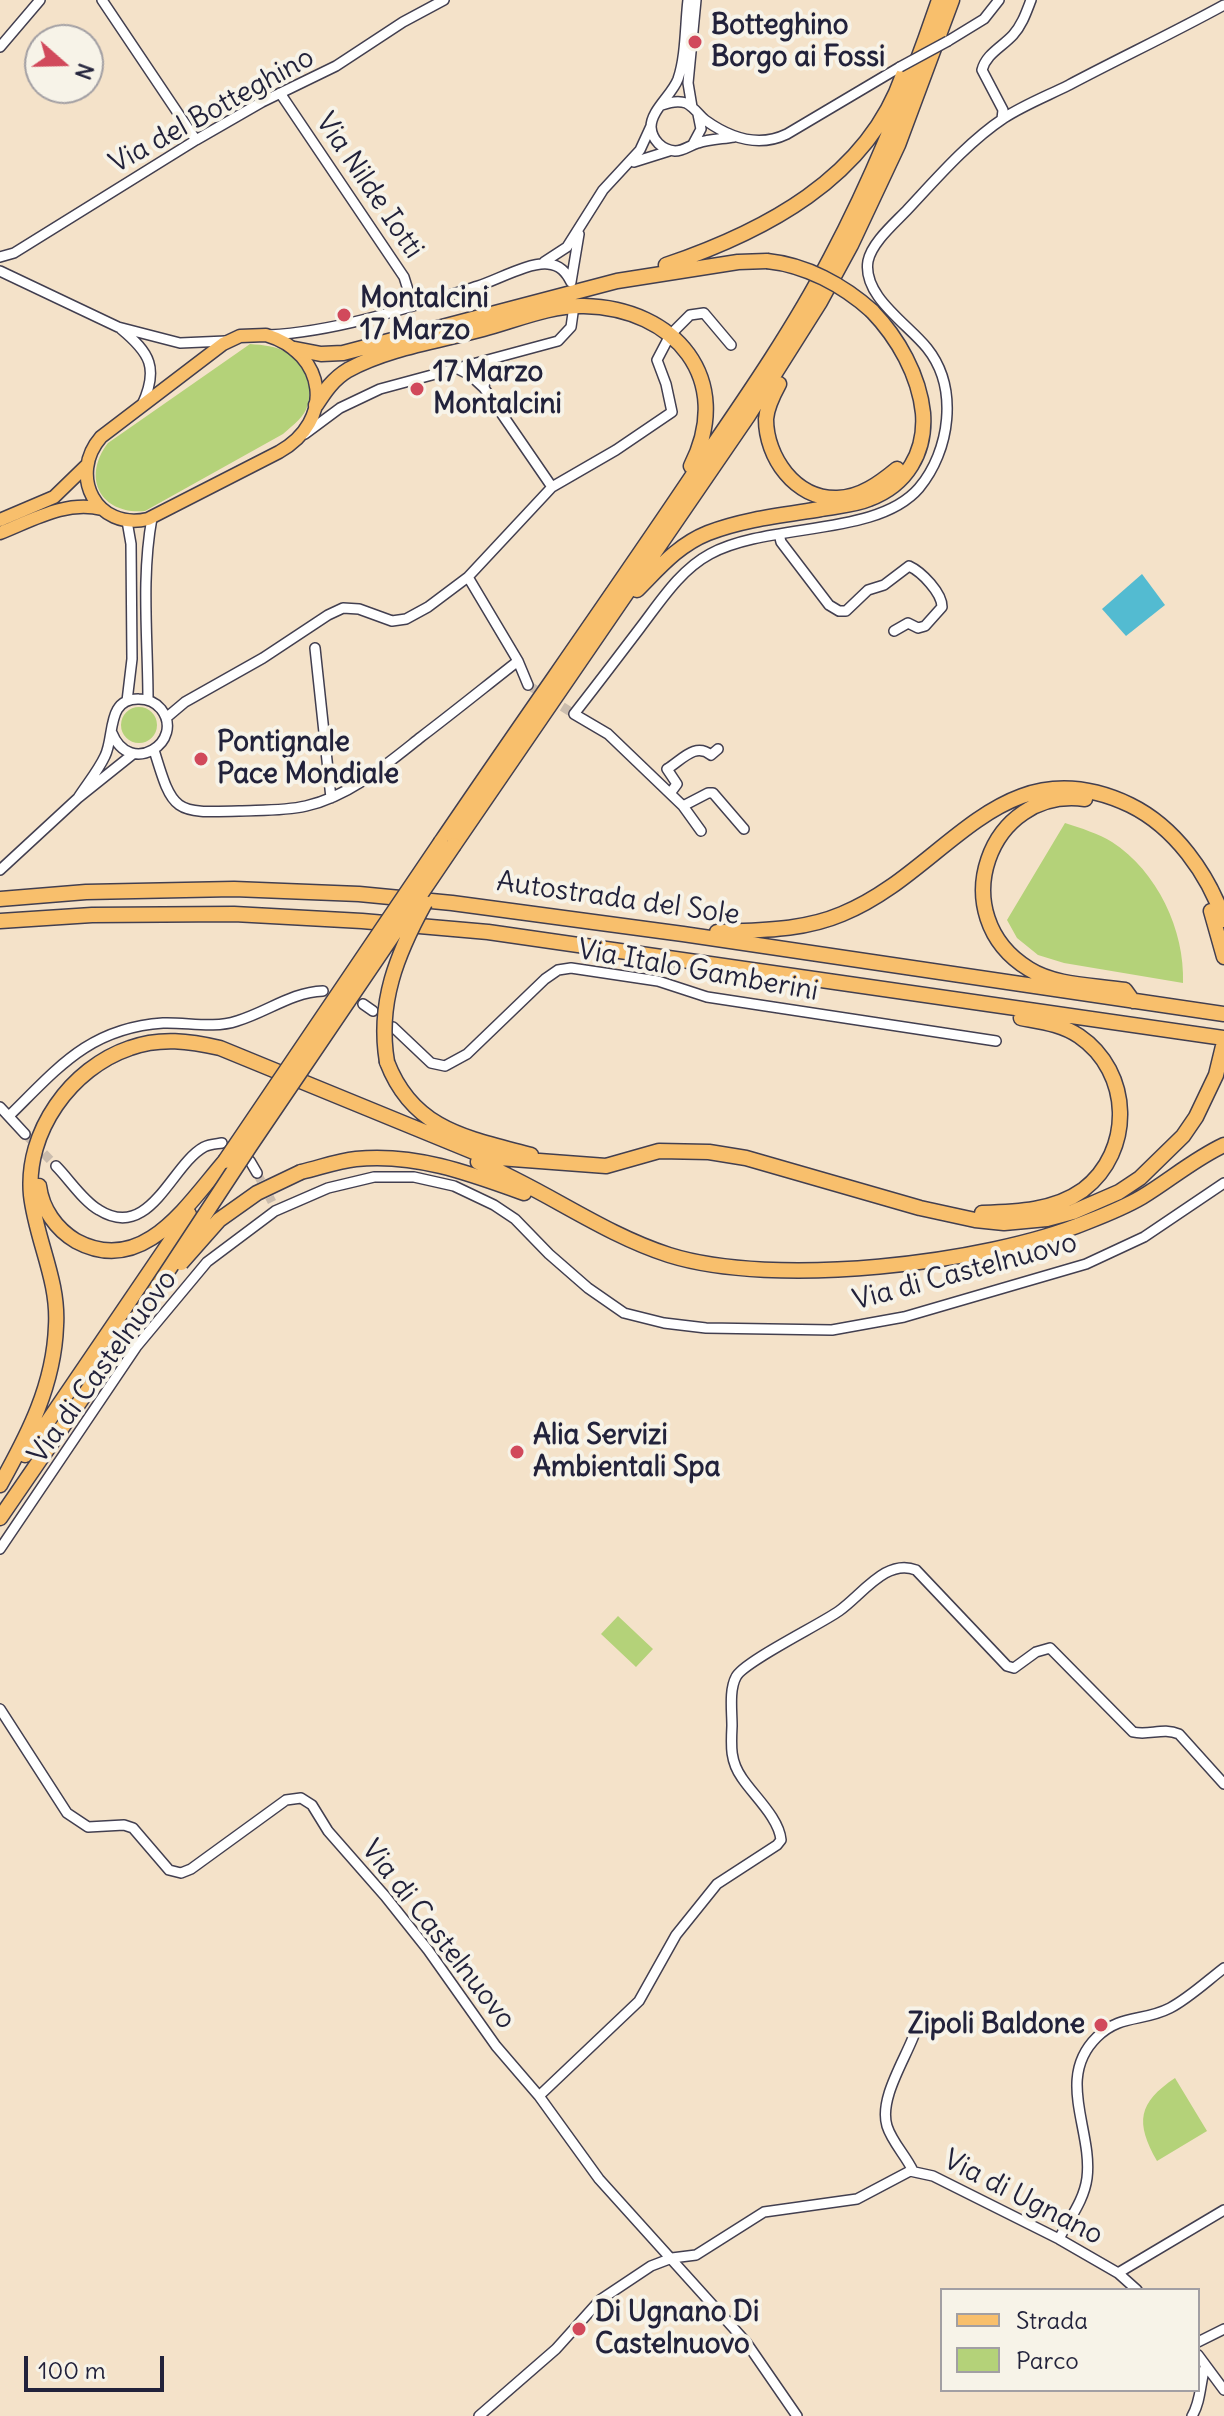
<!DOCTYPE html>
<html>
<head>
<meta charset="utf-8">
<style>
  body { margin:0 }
  #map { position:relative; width:1224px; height:2416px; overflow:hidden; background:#f4e2c9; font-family:Delius,sans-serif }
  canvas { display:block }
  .legend { position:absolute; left:940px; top:2288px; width:260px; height:104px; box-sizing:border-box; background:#f7f3e8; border:2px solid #a29fa3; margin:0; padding:10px 14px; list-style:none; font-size:24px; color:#22223b }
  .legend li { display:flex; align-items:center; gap:16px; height:40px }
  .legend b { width:40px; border:2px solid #a29fa3 }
  .north { position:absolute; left:24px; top:24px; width:80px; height:80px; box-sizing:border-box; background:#f7f3e8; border:2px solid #a29fa3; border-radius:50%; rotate:110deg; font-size:22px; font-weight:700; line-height:32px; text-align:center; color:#22223b }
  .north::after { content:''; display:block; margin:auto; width:28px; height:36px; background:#d1495b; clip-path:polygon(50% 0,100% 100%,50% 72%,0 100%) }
  .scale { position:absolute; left:24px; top:2356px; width:140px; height:36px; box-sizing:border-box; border:4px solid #22223b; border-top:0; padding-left:10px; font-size:24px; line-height:28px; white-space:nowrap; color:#22223b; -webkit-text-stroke:6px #f7f3e8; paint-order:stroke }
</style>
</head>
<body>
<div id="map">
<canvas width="1224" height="2416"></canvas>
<ul class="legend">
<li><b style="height:10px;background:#f8bf6c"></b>Strada</li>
<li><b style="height:22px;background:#b4d279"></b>Parco</li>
</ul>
<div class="north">N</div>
<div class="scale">100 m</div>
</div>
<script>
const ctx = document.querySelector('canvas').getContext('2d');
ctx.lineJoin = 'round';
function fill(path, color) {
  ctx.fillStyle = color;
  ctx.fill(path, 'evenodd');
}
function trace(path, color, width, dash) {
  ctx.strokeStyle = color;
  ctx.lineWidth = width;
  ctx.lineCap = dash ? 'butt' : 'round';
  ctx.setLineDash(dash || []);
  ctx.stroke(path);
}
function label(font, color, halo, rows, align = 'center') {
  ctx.font = font + ' Delius,sans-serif';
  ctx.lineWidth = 8;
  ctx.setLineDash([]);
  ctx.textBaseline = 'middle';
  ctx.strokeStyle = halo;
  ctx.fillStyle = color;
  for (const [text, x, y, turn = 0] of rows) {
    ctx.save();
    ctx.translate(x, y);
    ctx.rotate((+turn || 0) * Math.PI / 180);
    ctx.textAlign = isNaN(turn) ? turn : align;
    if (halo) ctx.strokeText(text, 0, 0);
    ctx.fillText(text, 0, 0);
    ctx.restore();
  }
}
fill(new Path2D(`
  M250,344c13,1 26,2 38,9 15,8 26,35 20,51 -3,13 -15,21 -25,30l-138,77c-44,4 -64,-33 -37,-68z
  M121 725a18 18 0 1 1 36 0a18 18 0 1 1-36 0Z
  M1065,823c16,5 34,11 47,19 45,29 73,88 71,141l-119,-20 -26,-8 -21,-17 -10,-18z
  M618,1616l35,33 -17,18 -35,-33z
  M1175,2078l32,53 -50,30c-22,-39 -19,-58 18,-83z`), '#b4d279');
fill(new Path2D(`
  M1142,574l23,31 -39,31 -24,-27z`), '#53bbd1');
trace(new Path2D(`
  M528,685l46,29
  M25,1134l31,32
  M257,1173l15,29`), '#cabcad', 9, [9, 4.5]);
const minor = new Path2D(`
  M102,0l94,140
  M688,0c-3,25 -2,56 -10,79 -6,16 -27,31 -27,48 1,13 11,23 24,24 9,0 15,-6 23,-8 11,-4 24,-4 36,-6
  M948,41l36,-22 15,-19
  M0,47l40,-47
  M280,93l124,184 5,16 -3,14
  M662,105c8,-3 16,-5 24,-2 8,4 13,12 19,17 25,18 53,28 82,14l113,-67
  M692,107l-4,-24 8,-83
  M1002,119l1,-9 -21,-40c4,-16 20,-23 31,-35 9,-10 13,-22 18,-35
  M693,144l8,-15 -3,-15
  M634,162l35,-11
  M0,257l14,-4 182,-113 66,-38 74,-36 67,-44 41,-22
  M544,262l23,-15 36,-57 37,-40 11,-24
  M0,271l118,56 62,16 46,-2
  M571,282l8,-48
  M121,329c29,24 38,39 21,76
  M675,330l15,-15 14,-2 27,32
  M269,335c67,-3 145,-29 209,-49 19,-6 51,-24 70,-22 12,1 18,8 23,18
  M458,369l12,6 14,13 68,99
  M484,388l2,-16 6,-13
  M305,434l35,-26 40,-19 178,-48 13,-14 2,-14
  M127,521l4,23 1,115 -5,42
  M779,534l2,8 48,63 10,6h7l22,-21 16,-5 25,-19c13,6 33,27 33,41l-17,19 -7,2 -10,-5 -14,8
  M468,577l50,84 10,24
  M315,648l16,150
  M148,700c0,-60 -7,-123 4,-182
  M166,718l19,-16 78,-44 65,-43 15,-7 16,1 33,12 14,-2 22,-12 40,-30 84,-90 64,-37 56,-38 -6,-28 -9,-24 11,-21
  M154,750c19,63 20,63 85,61 22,-1 45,0 67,-5 44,-10 81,-42 115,-69 33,-25 65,-51 97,-76
  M671,792l6,-8 -10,-15c15,-9 28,-27 44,-14l7,-6
  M78,798c9,-14 20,-27 27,-42 10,-20 1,-58 34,-57 9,0 17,4 22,10 25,32 -31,69 -49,24
  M683,806l18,25
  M744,829l-31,-36h-5l-25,13 -75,-72 -34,-20c22,-28 44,-57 66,-86 20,-26 40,-58 70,-74 59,-32 167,-17 209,-66 31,-37 40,-100 8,-140 -19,-24 -65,-52 -59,-87 4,-19 27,-38 40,-52 29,-31 60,-67 96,-91 20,-13 43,-22 65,-33 51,-27 104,-52 155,-80
  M0,870l78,-72 55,-44
  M363,1004l10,7
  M393,1027l38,36 14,3 22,-12 78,-75 13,-9 13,-2 87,13 49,16 289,44
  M0,1107l25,27
  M9,1116c49,-48 80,-88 154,-93 24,-1 50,6 74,-2 30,-9 55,-29 86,-30
  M250,1161l7,12
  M56,1166c13,13 27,35 43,44 51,32 72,-45 105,-63 6,-3 12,-3 18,-4
  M0,1549l137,-203 70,-84 68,-51 53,-23 46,-11h40l40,9 40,19 21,14 34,35 39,34 36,25 40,10 42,5 126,2 72,-13 182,-53 58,-27 80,-54
  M0,1709l67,104 21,14 36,-2 9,3 36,42 12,3 10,-4 95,-69 15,-2 11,7 16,26 57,65 43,54 68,96 43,50 60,83 147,163 51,74
  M539,2096l100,-95 37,-66 41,-51 60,-39 4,-5c-2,-22 -27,-44 -39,-62 -12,-17 -11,-32 -10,-52 0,-15 -3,-36 4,-49 7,-15 85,-53 103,-66 23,-16 47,-53 77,-41l91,96 7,2 22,-16 14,-4 83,84c16,4 30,-5 46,2l45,50
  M913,2171c-7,-15 -21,-29 -26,-45 -9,-30 23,-73 31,-102
  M1059,2239c10,-20 25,-38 28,-61 6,-48 -32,-100 10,-141 23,-23 46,-15 73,-29 19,-10 37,-27 54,-40
  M1118,2273l106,-63
  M1198,2342l26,-13
  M1198,2355l26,35
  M479,2416l77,-67 44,-49 51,-34 21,-8 24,-3 68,-43 93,-13 53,-28 23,5 126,63 59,34 19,17
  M1192,2416c9,-15 8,-32 13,-49`);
const major = new Path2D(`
  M266,335c61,18 69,86 13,117l-131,67c-52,12 -80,-44 -47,-82l122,-93 17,-8z
  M0,520l54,-23 33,-32
  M0,533c33,-13 66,-33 102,-24`);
const highway = new Path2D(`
  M666,265c97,-33 201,-86 237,-190
  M295,349l26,5 22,-1 274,-72 121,-19 29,-1
  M779,384c-6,11 -12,23 -13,35 0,38 29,80 71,79 23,0 43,-15 60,-29
  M316,405c9,-14 17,-26 32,-35 40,-22 91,-29 135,-41 31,-8 67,-24 101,-23 91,2 151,73 107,160
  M637,590c22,-22 41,-45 71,-57 36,-14 76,-18 113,-24 16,-3 34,-4 48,-10 38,-14 57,-47 54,-86 -4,-38 -25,-75 -51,-102
  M1085,799c-96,-13 -143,117 -56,170 27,17 65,16 96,21l8,11
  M441,842c84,-124 171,-246 254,-370 48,-70 97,-140 136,-215 44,-83 78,-169 108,-257
  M454,845l294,-429 72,-114 31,-57 47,-100 54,-145
  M0,899l86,-7 148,-3 125,5 93,9 231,31 541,80
  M1211,911l13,46
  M0,921l92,-6 142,-1 128,7 126,11 736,106
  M717,932c43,-2 85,-1 125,-18 104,-42 159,-171 288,-109 45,22 78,69 94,115
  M387,1062c26,68 80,76 144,93
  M478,1162c66,27 123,71 191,93 105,33 316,9 418,-33 18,-7 38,-15 55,-25 28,-17 52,-38 82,-52
  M301,1172c18,-4 36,-11 55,-13 59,-6 113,14 168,34
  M39,1186c3,23 17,43 37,55 67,36 111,-36 149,-80
  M982,1213c34,-1 72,-2 101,-23 51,-39 49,-118 -4,-154 -18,-12 -37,-14 -58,-18
  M25,1455l164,-241
  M0,1485c28,-50 54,-100 56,-159 3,-46 -20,-86 -25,-131 -6,-63 40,-127 99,-147 30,-11 60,-7 90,0l266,109 120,9 53,-15 50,1 37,6 174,50 55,12 29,3 43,-4 26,-7 46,-20 21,-14 43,-42 13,-19 20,-42 8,-33
  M0,1518l127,-185`);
trace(minor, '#423f50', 12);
trace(major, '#423f50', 15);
trace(highway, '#423f50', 17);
trace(minor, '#fff', 9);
trace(major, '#f8bf6c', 12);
trace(highway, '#f8bf6c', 14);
const minorBridge = new Path2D(`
  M900,67l48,-26`);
const highwayBridge = new Path2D(`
  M767,261c39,4 76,24 105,50
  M387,1062c-10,-59 10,-108 38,-159
  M225,1161l216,-319
  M181,1263l38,-43 38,-27 44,-21
  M127,1333l123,-187 204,-301`);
trace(minorBridge, '#423f50', 12, []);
trace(highwayBridge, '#423f50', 17, []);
trace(minorBridge, '#fff', 9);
trace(highwayBridge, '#f8bf6c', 14);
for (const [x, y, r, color] of [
  [695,42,8,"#d1495b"],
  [344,315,8,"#d1495b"],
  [417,389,8,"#d1495b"],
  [201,759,8,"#d1495b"],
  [517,1452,8,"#d1495b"],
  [1101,2025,8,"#d1495b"],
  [579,2329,8,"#d1495b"]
]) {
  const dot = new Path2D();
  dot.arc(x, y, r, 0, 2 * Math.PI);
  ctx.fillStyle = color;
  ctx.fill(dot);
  trace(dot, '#f7f3e8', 3);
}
label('bold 28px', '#22223b', '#f7f3e8', [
  ["Botteghino",711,26],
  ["Borgo ai Fossi",711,58],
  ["Montalcini",360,299],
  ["17 Marzo",360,331],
  ["17 Marzo",433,373],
  ["Montalcini",433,405],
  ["Pontignale",217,743],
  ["Pace Mondiale",217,775],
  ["Alia Servizi",533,1436],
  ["Ambientali Spa",533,1468],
  ["Zipoli Baldone",1085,2025,"right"],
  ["Di Ugnano Di",595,2313],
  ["Castelnuovo",595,2345]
], 'left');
label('28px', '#22223b', '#f7f3e8', [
  ["Via del Botteghino",212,111,-29],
  ["Via Nilde Iotti",369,186,56],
  ["Autostrada del Sole",618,899,8],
  ["Via Italo Gamberini",698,971,10],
  ["Via di Castelnuovo",965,1272,-15],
  ["Via di Castelnuovo",103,1367,-54],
  ["Via di Castelnuovo",438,1935,52],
  ["Via di Ugnano",1023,2198,27]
]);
</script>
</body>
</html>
